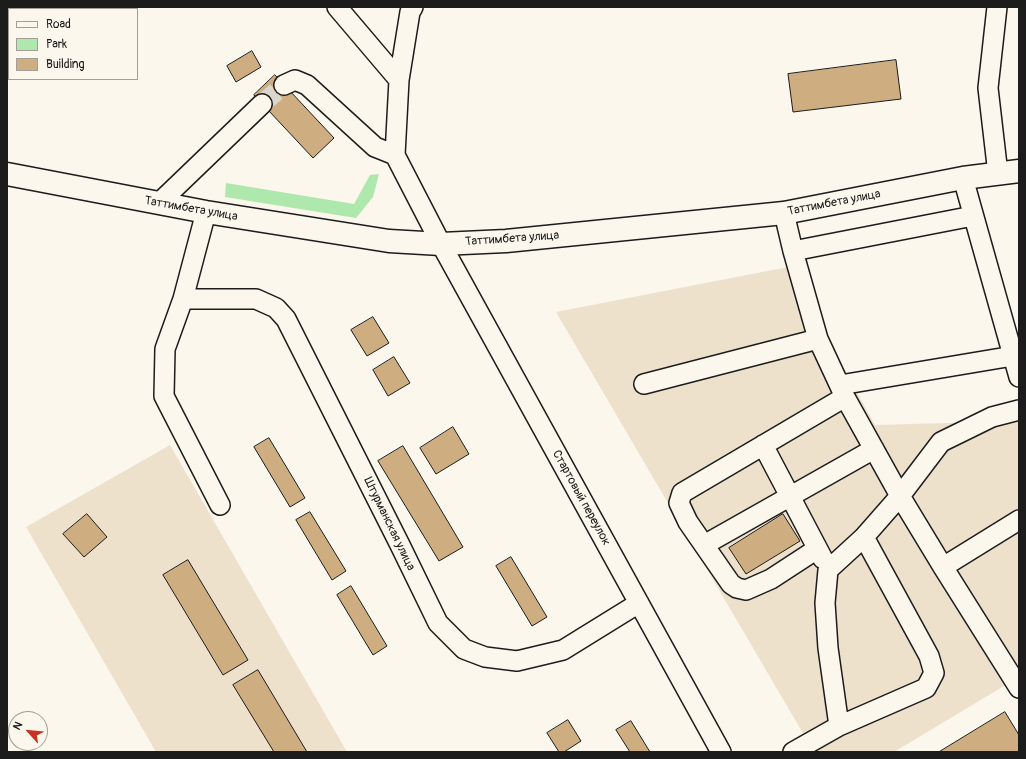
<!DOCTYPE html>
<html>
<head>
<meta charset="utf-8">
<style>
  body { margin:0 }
  #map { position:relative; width:1026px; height:759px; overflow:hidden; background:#fbf7ec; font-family:Pangolin,sans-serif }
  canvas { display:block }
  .frame { position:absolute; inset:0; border:8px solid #1c1c1c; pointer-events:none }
  .legend { position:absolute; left:8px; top:8px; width:130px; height:72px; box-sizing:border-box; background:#fbf7ec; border:1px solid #a29f99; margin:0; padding:5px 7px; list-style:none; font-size:12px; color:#1c1c1c }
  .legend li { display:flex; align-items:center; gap:8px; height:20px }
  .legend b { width:20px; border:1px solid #a29f99 }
  .north { position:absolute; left:8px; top:711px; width:40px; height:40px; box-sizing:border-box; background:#fbf7ec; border:1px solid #a29f99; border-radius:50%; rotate:297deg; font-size:11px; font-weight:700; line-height:16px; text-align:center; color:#1c1c1c }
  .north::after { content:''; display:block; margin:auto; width:14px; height:18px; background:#c8321e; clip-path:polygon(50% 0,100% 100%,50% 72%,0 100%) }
</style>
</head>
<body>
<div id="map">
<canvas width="1026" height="759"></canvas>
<div class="frame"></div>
<ul class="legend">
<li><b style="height:5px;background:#fbf7ec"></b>Road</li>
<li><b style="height:11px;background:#afe8ac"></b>Park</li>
<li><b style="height:11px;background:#cead81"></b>Building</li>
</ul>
<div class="north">N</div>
</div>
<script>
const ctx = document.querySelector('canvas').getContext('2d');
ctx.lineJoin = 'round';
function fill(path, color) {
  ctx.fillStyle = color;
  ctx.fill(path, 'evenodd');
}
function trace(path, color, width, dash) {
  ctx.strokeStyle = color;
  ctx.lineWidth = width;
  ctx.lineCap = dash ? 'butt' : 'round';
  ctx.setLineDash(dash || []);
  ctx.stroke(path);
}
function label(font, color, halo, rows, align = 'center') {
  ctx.font = font + ' Pangolin,sans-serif';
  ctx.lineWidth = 3;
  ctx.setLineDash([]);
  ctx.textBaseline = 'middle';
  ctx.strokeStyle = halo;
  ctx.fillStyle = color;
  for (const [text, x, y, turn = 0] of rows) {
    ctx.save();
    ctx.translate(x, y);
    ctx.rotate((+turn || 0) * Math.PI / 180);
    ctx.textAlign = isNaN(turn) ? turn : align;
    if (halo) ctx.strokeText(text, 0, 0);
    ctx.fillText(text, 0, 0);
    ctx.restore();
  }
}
fill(new Path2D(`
  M7,7h44l-2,2h-40v50l-2,2z
  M788,267l87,158 144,-4v256l-125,75h-80l-258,-440z
  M170,445l177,307h-191l-130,-225z`), '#eee1cc');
fill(new Path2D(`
  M379,174l-6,23 -17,21 -131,-21 1,-14 128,21 16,-29z`), '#afe8ac');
const building = new Path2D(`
  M252,51l9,16 -25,15 -9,-16z
  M896,60l5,39 -108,13 -5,-38z
  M275,75l59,63 -21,20 -59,-63z
  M373,317l16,26 -22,13 -16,-26z
  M394,357l16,26 -22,13 -15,-26z
  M453,427l16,27 -33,20 -16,-26z
  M269,438l36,60 -15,9 -36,-60z
  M403,446l60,101 -24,14 -61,-100z
  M310,512l36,59 -14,9 -36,-60z
  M87,514l20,23 -23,20 -21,-23z
  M783,514l17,27 -54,33 -17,-26z
  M511,557l36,60 -15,9 -36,-60z
  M188,560l60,100 -25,15 -60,-100z
  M351,586l36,60 -14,9 -36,-60z
  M258,670l49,82h-33l-41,-67z
  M1005,712l14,23v17h-80z
  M568,720l13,21 -17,11h-5l-12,-19z
  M631,721l19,31h-20l-14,-22z`);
fill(building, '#cead81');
trace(building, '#1c1c1c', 1);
trace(new Path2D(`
  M262,104l22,-19`), '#dad6cd', 19, [19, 10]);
const minor = new Path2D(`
  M337,7l62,73
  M413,7l-3,5 -11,68 -4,75 46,89 280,508
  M997,7l-9,81 10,86
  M284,85l11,-5 12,5 68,62 20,8
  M963,178l56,199
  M159,203l103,-99
  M206,212l-23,87 -18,50 -1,47 56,109
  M784,213l9,38 25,88 27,58 55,99 43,71 76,121
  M793,251l180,-35
  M183,299h73l20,9 10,11 114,226 38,78 26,26 21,8 32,4 46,-11 76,-47
  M644,384l174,-45
  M840,385l179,-30
  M763,445l60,114
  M704,545l170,-96
  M817,549l-46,30 -25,11 -9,-2 -6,-4 -43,-62 -9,-19 3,-10 163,-96
  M943,567l76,-47
  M839,726l87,-38 8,-15 -5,-17 -65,-119
  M793,752l46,-26 -11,-78 -3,-45 3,-33 36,-33 36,-41 41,-54 51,-25 27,-7`);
const major = new Path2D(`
  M7,174l199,38 183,29 52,3 65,-3 278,-28 179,-35 56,-7`);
trace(minor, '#1c1c1c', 22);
trace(major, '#1c1c1c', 25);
trace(minor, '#fbf7ec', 19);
trace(major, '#fbf7ec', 22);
label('12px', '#1c1c1c', '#fbf7ec', [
  ["Таттимбета улица",834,203,-11],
  ["Таттимбета улица",191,209,10],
  ["Таттимбета улица",512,239,-4],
  ["Стартовый переулок",581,498,61],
  ["Штурманская улица",389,524,64]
]);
</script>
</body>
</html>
